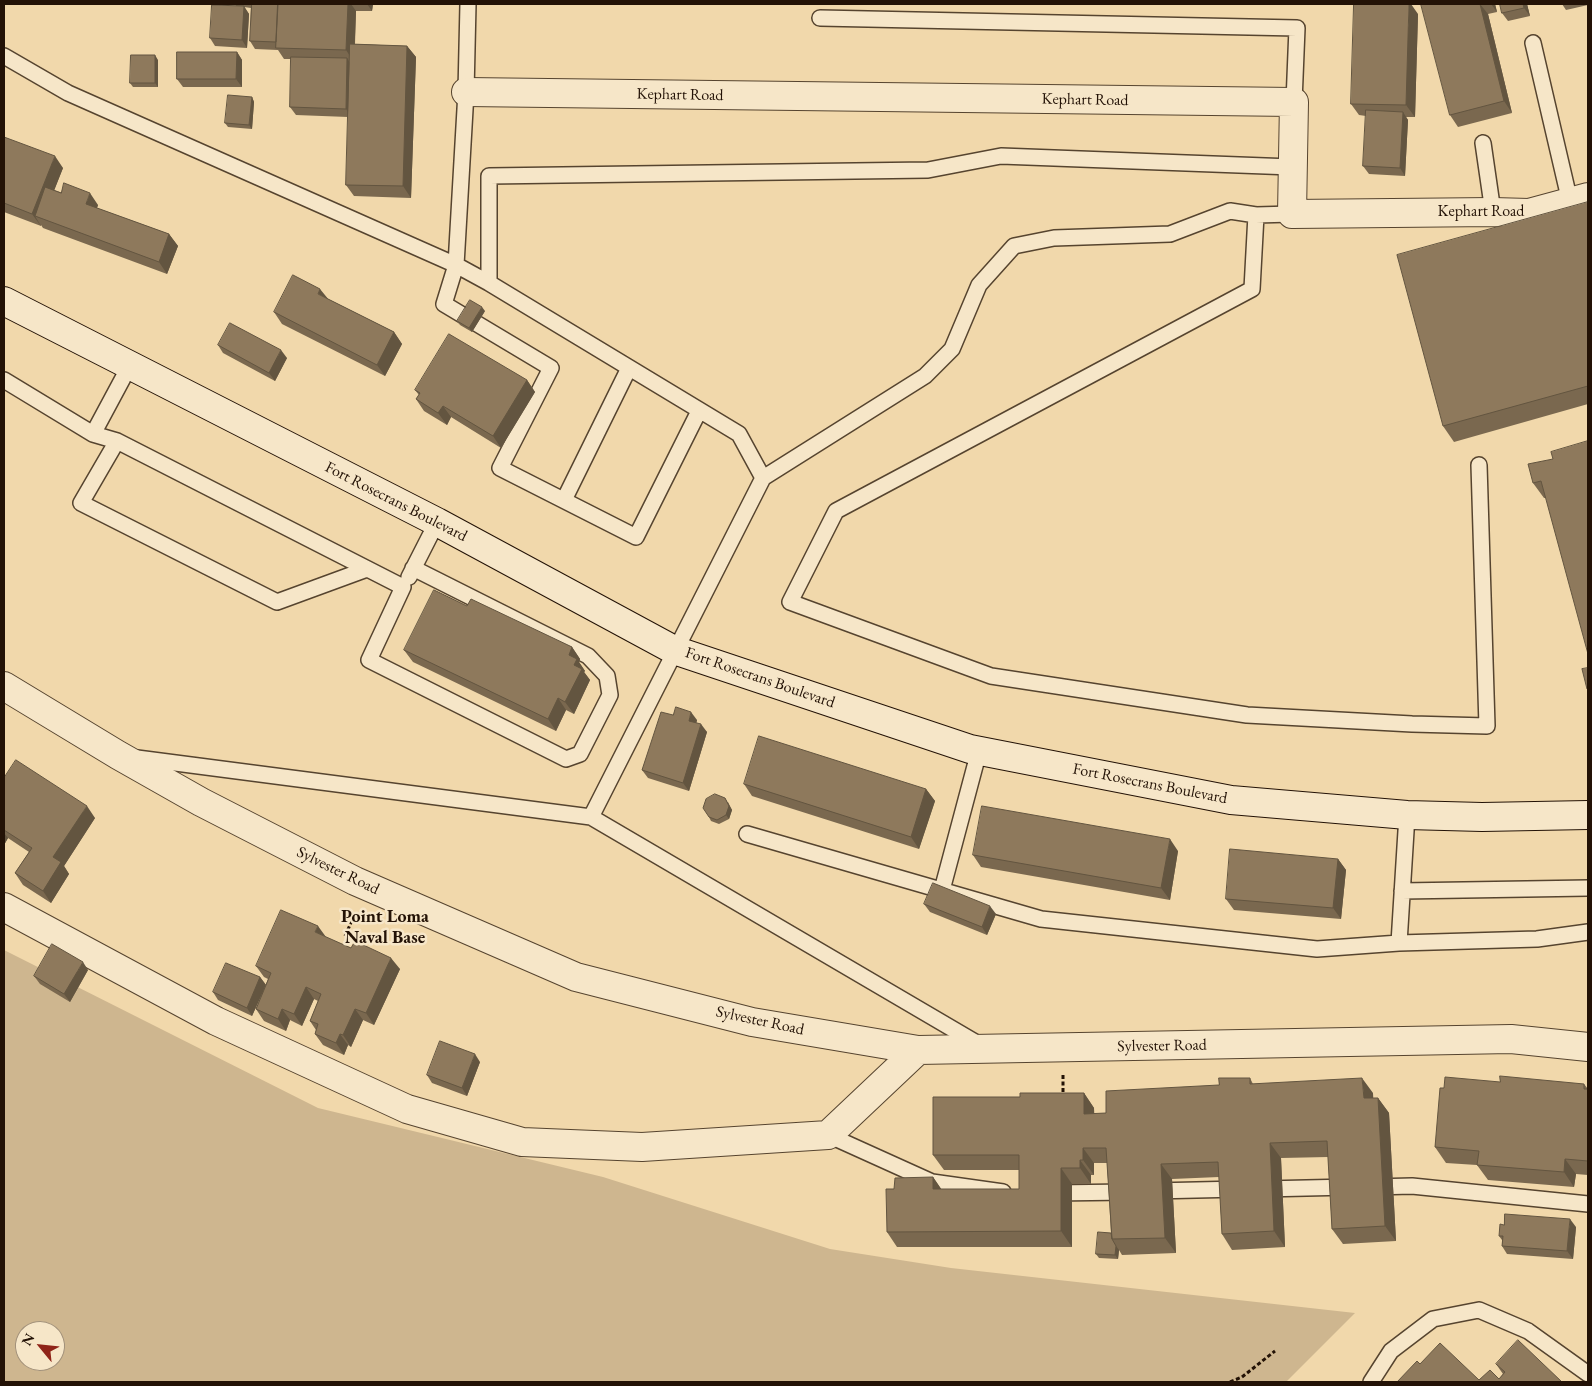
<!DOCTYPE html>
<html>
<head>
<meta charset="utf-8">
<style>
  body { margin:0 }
  #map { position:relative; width:1592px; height:1386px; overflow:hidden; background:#f1d8ab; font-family:"EB Garamond",serif }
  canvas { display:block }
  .frame { position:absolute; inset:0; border:5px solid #231206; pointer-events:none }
  .north { position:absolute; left:15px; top:1321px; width:50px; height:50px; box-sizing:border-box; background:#f6e6c8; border:1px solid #a2917a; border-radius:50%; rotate:298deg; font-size:14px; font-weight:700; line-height:20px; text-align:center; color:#231206 }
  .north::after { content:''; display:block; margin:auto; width:18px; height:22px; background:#8f2418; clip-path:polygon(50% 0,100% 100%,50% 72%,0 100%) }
</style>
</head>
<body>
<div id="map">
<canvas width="1592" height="1386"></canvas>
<div class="frame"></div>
<div class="north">N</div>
</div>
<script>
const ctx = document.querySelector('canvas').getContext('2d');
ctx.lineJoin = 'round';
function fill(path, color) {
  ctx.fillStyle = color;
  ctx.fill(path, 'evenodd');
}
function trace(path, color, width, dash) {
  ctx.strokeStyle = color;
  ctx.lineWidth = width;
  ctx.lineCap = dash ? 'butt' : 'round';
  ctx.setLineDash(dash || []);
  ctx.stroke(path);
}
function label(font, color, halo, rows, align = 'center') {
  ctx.font = font + ' "EB Garamond",serif';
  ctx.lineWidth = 5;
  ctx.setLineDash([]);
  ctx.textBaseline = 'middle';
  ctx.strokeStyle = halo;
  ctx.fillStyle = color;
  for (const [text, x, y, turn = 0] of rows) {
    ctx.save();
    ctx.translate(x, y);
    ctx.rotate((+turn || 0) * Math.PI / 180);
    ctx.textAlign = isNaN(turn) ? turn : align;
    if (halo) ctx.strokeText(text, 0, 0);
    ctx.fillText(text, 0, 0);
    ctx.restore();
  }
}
fill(new Path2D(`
  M4,950l314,158 285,69 227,72 121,19 404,45 -69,69h-1282zM25,1331h30v30h-30z`), '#ceb68f');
const lane = new Path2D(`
  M468,4l-2,88 -10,173 33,18 250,151 24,44 -172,339
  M820,18l477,10 -3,74
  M1533,43l37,159
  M4,56l64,37 388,172 -12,39 107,64 -51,100 136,69 63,-126
  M1483,143l10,69
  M1256,215l-4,74 -416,222 -46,91 201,74 256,39 165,9 75,2 -8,-261
  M489,283v-107l439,-6 73,-14 291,11
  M4,380l89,54 24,7 286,146 -34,73 197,99 14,-5 30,-59 -3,-19 -19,-20 -175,-88
  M93,434l37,-69
  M117,441l-36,62 196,99 90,-33
  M763,478l162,-102 27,-27 27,-64 35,-39 40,-8 116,-4 60,-23 26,4 36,-1
  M564,500l65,-132
  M409,577l28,-55
  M137,758l454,59 389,228
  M1407,815l-8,128 138,-4 51,-7
  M747,834l294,85 276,30 82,-6
  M942,890l37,-139
  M1402,891l186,-3
  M828,1135l104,47 71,10
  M1373,1187l39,-1 176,18
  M1263,1189l87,-2
  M1153,1191l87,-2
  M1053,1193l75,-1
  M1371,1382l20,-31 42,-32 46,-9 49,21 60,43`);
const street = new Path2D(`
  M466,92l828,10 -2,112 201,-2 36,1 59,-16
  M4,686l114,69 83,47 154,79 221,96 176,45 166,28 593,-11 77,8
  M4,907l212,114 191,88 115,33 120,5 186,-12 90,-85`);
const secondary = new Path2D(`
  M4,301l433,221 237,128 296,99 261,51 176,15 75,2 106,-2`);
trace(lane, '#56442f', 18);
trace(street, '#56442f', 30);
trace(secondary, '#231206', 30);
trace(new Path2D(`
  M345,936l10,-22
  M1063,1075v20
  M1230,1382l12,-5 33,-26`), '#231206', 3, [4, 2.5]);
trace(lane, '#f6e6c8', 15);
trace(street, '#f6e6c8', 28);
trace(secondary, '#f6e6c8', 28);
fill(new Path2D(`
  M235,4h138l-1,7h-16l-1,33 52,2 9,11 -5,141 -57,-2 -8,-11 2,-68 -52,-2 -6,-8 1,-48h-7l-6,-9 -23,-1 -5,-8 1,-33 -7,-1 5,7 -2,34 -32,-2 -5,-8 26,-32z
  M1421,4h74l2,8 -9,2 24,99 -54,14 -8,-12z
  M1500,4h27l3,12 -22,5 -6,-8z
  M1562,4h26v1l-22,5z
  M1418,14l-3,103h-9l2,3 -3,56 -36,-2 -6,-8 3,-50 -7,-1 -8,-11z
  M237,52l5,8v27h-59l-6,-8z
  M158,60v27h-25l-3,-4z
  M252,97l2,5 -2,27 -24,-2 -3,-4z
  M4,137l59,31 -9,22 44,15 -1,3 72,26 9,12 -11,28 -124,-46 -2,-3v1l-37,-14z
  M1588,202v202l-134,38 -11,-16z
  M328,299l66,33 8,12 -17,32 -103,-52 -8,-12z
  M485,311l-13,21 -12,-7 -3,-4z
  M218,345l69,13 -12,23 -52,-28z
  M527,380l8,12 -34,56 -50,-31 -4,8 -23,-14 -8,-12 3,-4 -4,-5z
  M1553,459l-7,39h-2l-11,-15z
  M467,606l105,41 8,12 -1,3 6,9 -1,1 6,8 -16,34 -8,-4 -10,21 -143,-69 -9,-12z
  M673,715l24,5 -1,3 11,9 -18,59 -41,-13 -6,-8z
  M4,778l91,40 -31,48 5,8 -18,29 -28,-18 -8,-12 14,-21 -21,-14 -4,7z
  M744,784l182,5 9,12 -16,48 -167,-53z
  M728,802l4,8 -3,9 -10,5 -8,-3 -2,-4z
  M1178,851l-8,49 -189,-33 -8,-12z
  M1338,859l8,11 -5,49 -107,-9 -8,-11z
  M924,904l72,10 -9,21 -57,-23z
  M325,937l75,32 -26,56 -11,-5 -12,27 -3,-2 -4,10 -21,-10 -8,-11 1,-4 -6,-9 8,-20 -4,-2 -12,27 -12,-6 -4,11 -22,-10 -8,-12 12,-30 -4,-2 -8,-11z
  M88,970l-18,32 -30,-18 -6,-8z
  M260,977l6,8 -14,31 -34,-16 -5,-8z
  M480,1062l-13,34 -35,-13 -5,-8z
  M1250,1078l3,6 120,9v5h5l11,15 7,128 -53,3 -11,-15 -4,-72 -47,1 4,89 -53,3 -10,-16 -3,-57 -47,2 4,74 -54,2 -3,-5 -1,9 -19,-1 -3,-4 15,-21 -4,-70h-13v12h-3v9h-19v63h-175l-10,-15 7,-43 39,-12 8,12h78v-19h-75l-11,-15 87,-58 64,-4 10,15v6l12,-1 113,-28z
  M1500,1082l84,2 4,5v86l-12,-1 -2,13 -86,-7 -11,-15 -31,-2 -11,-16 9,-59z
  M1576,1227l-3,32 -66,-5 -5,-8v-6l-3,-4z
  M1420,1364l59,16 20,-1 4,-5 -7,-10 66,18h-165z`), '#7a684f');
fill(new Path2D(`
  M348,4h3l5,7 -2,51 -8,-12z
  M367,4h6l-1,7z
  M1409,4h2l7,10 -3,103 -9,-12z
  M1480,4l8,10 24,99 -8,-12z
  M1491,4h4l2,8z
  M1523,4h4l3,12 -6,-8z
  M244,6l5,8 -2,34 -5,-8z
  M407,46l9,11 -5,141 -8,-12z
  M237,52l5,8v27l-6,-8z
  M155,55l3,5v27l-3,-4z
  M347,58l5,8 -1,51 -5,-8z
  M252,97l2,5 -2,27 -3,-4z
  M1403,112l5,8 -3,56 -5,-8z
  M55,156l8,12 -20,51 -8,-3 6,10 -9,-12z
  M90,193l8,12 -4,10 -8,-11z
  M169,234l9,12 -11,28 -8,-12z
  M320,289l9,11 -11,-6z
  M482,307l3,4 -13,21 -3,-4z
  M394,332l8,12 -17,32 -8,-11z
  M281,350l6,8 -12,23 -6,-8z
  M527,380l8,12 -34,56 -8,-12z
  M443,406l8,11 -4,8 -9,-12z
  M572,647l8,12 -1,3 6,9 -1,1 6,8 -16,34 -9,-12 4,-47z
  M558,698l8,12 -10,21 -8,-12z
  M691,712l6,8 -2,9 -6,-8z
  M701,724l6,8 -18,59 -6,-8z
  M926,789l9,12 -16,48 -8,-12z
  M725,798l7,12 -3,9 -3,-4z
  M87,806l8,12 -31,48 5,8 -18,29 -8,-12 10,-34z
  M4,833l4,5 -4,7z
  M1170,839l8,12 -8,49 -9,-12z
  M1338,859l8,11 -5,49 -8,-11z
  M990,906l6,8 -9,21 -5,-8z
  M318,926l8,11 -11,-5z
  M391,958l9,11 -26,56 -8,-12z
  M83,962l5,8 -18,32 -6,-8z
  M260,977l6,8 -14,31 -5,-8z
  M306,987l8,12 -12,27 -8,-12z
  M282,1009l8,11 -4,11 -8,-12z
  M355,1009l8,11 -12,27 -8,-12z
  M340,1034l8,11 -4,10 -8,-12z
  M475,1054l5,8 -13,34 -5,-8z
  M1362,1078l11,15 1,20 -10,-15z
  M1084,1093l10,15 1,21 -11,-15z
  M1378,1098l11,15 7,128 -11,-15z
  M1270,1143l11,15 4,89 -11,-16z
  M1083,1148l11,15v12l-11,-15z
  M1565,1159l11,15 -2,13 -10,-15z
  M1080,1160l11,15v9l-11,-16z
  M1161,1164l11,15 4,74 -11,-15z
  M1061,1168l11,16v63l-11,-16z
  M933,1177l11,16 -11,-4z
  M1570,1219l6,8 -3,32 -6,-8z
  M1116,1246l3,4 -1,9 -3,-4z`), '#635540');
const building = new Path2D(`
  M252,4h26l-2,38 -26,-1z
  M278,4h70l-2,46 -70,-2z
  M1354,4h55l-3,101 -55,-1z
  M1421,4h59l24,97 -54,14z
  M1500,4h23l1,4 -22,5z
  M212,5l32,1 -2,34 -32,-2z
  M350,44l57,2 -4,140 -57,-1z
  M177,52h60l-1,27h-59z
  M131,55h24v28h-25z
  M291,57l56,1 -1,51 -56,-2z
  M228,95l24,2 -3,28 -24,-2z
  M1366,110l37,2 -3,56 -37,-2z
  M4,137l51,19 -23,58 -28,-11z
  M64,183l26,10 -4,11 83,30 -10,28 -124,-46 10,-29 16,6z
  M1588,202v184l-145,40 -46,-171z
  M293,275l27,14 -2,5 76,38 -17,33 -103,-53z
  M470,300l12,7 -13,21 -12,-7z
  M230,323l51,27 -12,23 -51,-28z
  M449,334l78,46 -34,56 -50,-30 -5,7 -22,-14 4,-6 -5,-3z
  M1588,441v213l-47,-173 -8,2 -5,-19 25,-5 -2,-7z
  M434,590l33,16 4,-7 101,48 -3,8 8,4 -3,6 8,4 -17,33 -7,-4 -10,21 -144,-69z
  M1588,668v20l-1,1 -5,-20z
  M676,707l15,5 -2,9 12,3 -18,59 -41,-13 19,-58 12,3z
  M759,736l167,53 -15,48 -167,-53z
  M16,760l71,46 -34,51 8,5 -18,29 -28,-18 17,-25 -28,-18v-52z
  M715,794l10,4 4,8 -3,9 -9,5 -8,-3 -6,-9 3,-9z
  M982,806l188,33 -9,49 -188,-33z
  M1230,849l108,10 -5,49 -107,-9z
  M933,883l57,23 -8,21 -58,-23z
  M281,910l37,16 -3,6 36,16 4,-7 36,17 -25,55 -11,-4 -12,26 -3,-1 -4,9 -21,-9 3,-10 -8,-3 11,-27 -15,-7 -12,27 -12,-5 -4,10 -22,-10 15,-36 -15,-7z
  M52,944l31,18 -19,32 -30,-18z
  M226,963l34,14 -13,31 -34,-16z
  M440,1041l35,13 -13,34 -35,-13z
  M1500,1076l84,8v5h4v72l-23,-2 -1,13 -87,-7 2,-14 -44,-4 5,-59h4l1,-11 55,5z
  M1219,1078h31v6l112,-6 2,20h14l7,128 -53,3 -5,-88 -57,2 4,88 -52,3 -4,-72 -57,2 4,74 -53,1 -6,-91h-23v12h-3v8h-19v63l-174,1 -1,-43h8l1,-11 38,-1v12h86v-34h-86v-58h87v-4h64v21l22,-1v-22l113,-6z
  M1505,1214l65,5 -3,32 -65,-5 1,-10h-4l1,-12 4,1z
  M1098,1232l13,1 1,6 4,7 -1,9 -19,-1z
  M1518,1340l44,42h-165l20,-21 3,3 20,-21 39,37 11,-10 9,9 6,-7 -9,-8z`);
fill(building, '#8e795c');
trace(building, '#635540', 1);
label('16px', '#231206', '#f6e6c8', [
  ["Kephart Road",680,95,1],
  ["Kephart Road",1085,100,1],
  ["Kephart Road",1481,212],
  ["Fort Rosecrans Boulevard",396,502,27],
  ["Fort Rosecrans Boulevard",760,678,19],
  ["Fort Rosecrans Boulevard",1150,784,11],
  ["Sylvester Road",338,871,26],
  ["Sylvester Road",760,1021,12],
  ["Sylvester Road",1162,1046,-1]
]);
label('bold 18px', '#231206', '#f6e6c8', [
  ["Point Loma",385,917],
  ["Naval Base",385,938]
]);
</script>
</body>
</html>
